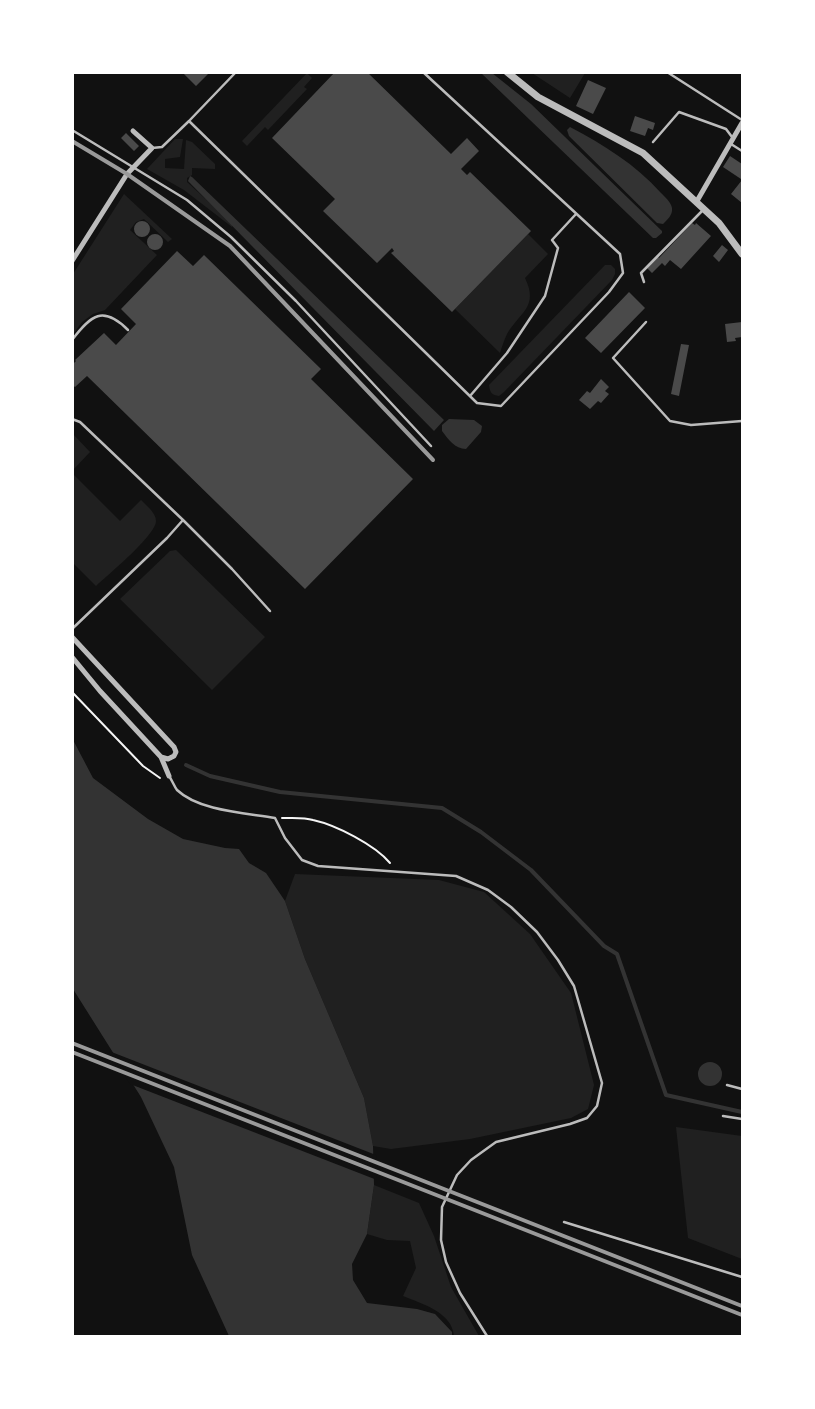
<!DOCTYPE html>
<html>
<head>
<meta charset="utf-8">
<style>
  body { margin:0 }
  #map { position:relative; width:815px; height:1409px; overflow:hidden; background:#111; font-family:Figtree,sans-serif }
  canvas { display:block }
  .frame { position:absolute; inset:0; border:74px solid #fff; pointer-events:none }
</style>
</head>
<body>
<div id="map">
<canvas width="815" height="1409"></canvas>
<div class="frame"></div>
</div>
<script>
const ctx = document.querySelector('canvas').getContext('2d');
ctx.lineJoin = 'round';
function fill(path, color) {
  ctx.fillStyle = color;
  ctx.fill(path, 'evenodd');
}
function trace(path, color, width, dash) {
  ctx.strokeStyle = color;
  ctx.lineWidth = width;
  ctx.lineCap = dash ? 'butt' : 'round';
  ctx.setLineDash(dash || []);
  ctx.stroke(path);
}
fill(new Path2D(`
  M307,73l5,5 -8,9 3,2 -39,41 -3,-3 -18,19 -5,-5z
  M532,73h53l-15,25z
  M175,139h8l-3,18 -15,2v9l19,1 2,-29 6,2 23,22v5l-23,-1v7l-5,3v4l46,42 -1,3 -48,-37 -37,-21z
  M124,194l48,45 -4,3 -24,-23 -8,3 -6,8 27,25 -52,55 -12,4 -11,8 -9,12v-60z
  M528,234l20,20 -23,24c14,29 -5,34 -18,56 -3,6 -5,13 -7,19l-45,-44z
  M605,265h6l4,4v5l-3,6 -108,112 -5,4c-7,-1 -9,-3 -10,-11z
  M73,434l17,18 -17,18h-1z
  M72,473l48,48 21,-21c6,6 15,13 15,21 0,14 -48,54 -60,65l-23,-23z
  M176,550l89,87 -53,53 -92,-91 50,-48z
  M295,874l144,6 45,12 46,42 41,59 23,92 -6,24 -17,9 -101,21 -79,10 -18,-3 -9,-48 -59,-139 -20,-58z
  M676,1127l66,9v123l-54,-21z
  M374,1185l45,18 15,33 17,51 28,49h-25c-2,-24 -32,-32 -51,-40l13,-28 -6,-27 -23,-1 -20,-6z`), '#202020');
fill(new Path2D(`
  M481,73h11l39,31 131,127v2l-6,5h-3z
  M570,127c34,18 65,37 91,66 4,4 10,9 11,15 1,7 -5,12 -9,16l-6,-1 -88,-87 -2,-6z
  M190,176l2,1 252,243 -10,11 -246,-250z
  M449,419l25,1 8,6 -1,6 -15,17c-11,0 -18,-10 -24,-18v-6z
  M72,738l21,40 55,41 35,20 42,9 14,1 10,14 17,10 19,28 20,58 59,139 9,48 1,39 -7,49 -15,30 1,16 14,23 50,6 18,5 17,18v4h-223l-37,-81 -18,-88 -33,-70 -68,-108z
  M698 1074a12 12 0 1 1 24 0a12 12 0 1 1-24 0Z`), '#333');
fill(new Path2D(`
  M109,1051l267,104 1,25 -247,-96z`), '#111');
trace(new Path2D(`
  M186,765l24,11 70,16 162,16 39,24 50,38 73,76 13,8 49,141 76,17`), '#333', 4);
fill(new Path2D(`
  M182,72h28l-14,14z
  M335,72h32l84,82 16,-16 12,13 -18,18 6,6 3,-3 61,59 -79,81 -61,-59 3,-2 -2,-3 -15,15 -54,-52 12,-12 -63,-61z
  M588,80l18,8 -13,26 -17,-8z
  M635,116l20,7 -2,7 -5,-2 -3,8 -15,-5z
  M126,133l13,13 -5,5 -13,-13z
  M730,156l12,8v13l-1,2 -18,-12z
  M742,180v23l-11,-9z
  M134 229a8 8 0 1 1 16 0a8 8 0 1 1-16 0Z
  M692,223l3,2 1,-2 15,13 -30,33 -11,-9 -5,6 -3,-3 -10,10 -5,-5 11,-11 1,1z
  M147 242a8 8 0 1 1 16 0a8 8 0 1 1-16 0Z
  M722,245l6,5 -9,12 -6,-6z
  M177,251l16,15 11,-11 117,114 -10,10 102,100 -108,110 -218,-213 -12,11 -3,-2v-20l4,-4 -1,-1 29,-27 12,12 20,-21 -15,-15z
  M629,292l16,16 -44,45 -16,-15z
  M742,322v15l-7,1 1,3 -9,1 -2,-18z
  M681,344l8,1 -10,51 -8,-2z
  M601,379l8,8 -4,4 4,3 -8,9 -3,-2 -8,8 -11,-9 8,-9 3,2z`), '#4a4a4a');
trace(new Path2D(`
  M72,692l71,74 17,12
  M282,818c10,0 22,-1 31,2 23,5 62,25 77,43`), '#f5f5f5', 2);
trace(new Path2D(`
  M667,72l75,48
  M189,121l47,-49
  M72,130l115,70 44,37 65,64 135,145
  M653,142l26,-30 47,17 6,8
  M731,144l11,7
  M152,148l10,-1 27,-26 288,282 24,3 108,-114 14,-19 -3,-19 -197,-182
  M644,282l-3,-9 62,-63
  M646,322l-33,36 57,63 21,4 51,-4
  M72,340c19,-25 31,-35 56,-10
  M470,396l37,-43 38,-57 13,-48 -6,-8 24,-26
  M72,419l8,3 103,98 -16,18 -95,91
  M183,520l49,49 38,42
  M169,776c3,4 5,10 8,14 22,21 69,23 98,28l10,20 17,22 16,6 138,10 32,14 23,17 26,25 21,28 16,26 28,97 -5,23 -10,12 -17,6 -74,18 -25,18 -14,15 -15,32 -1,33 5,22 14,31 27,43
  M727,1085l15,4
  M723,1116l19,3
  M564,1222l178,55`), '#bcbcbc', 2.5);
trace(new Path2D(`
  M697,201l45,-78
  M72,261l55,-87 25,-26 -19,-17
  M72,637l102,110 2,5 -2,4 -6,3 -7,-2 -61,-66 -28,-34
  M161,757l8,19`), '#bcbcbc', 5);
trace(new Path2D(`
  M507,72l31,25 105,56 76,70 23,31`), '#bcbcbc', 7);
trace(new Path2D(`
  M72,141l55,33 103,72 203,214
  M72,1043l670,263
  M72,1052l670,263`), '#9a9a9a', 4);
</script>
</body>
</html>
